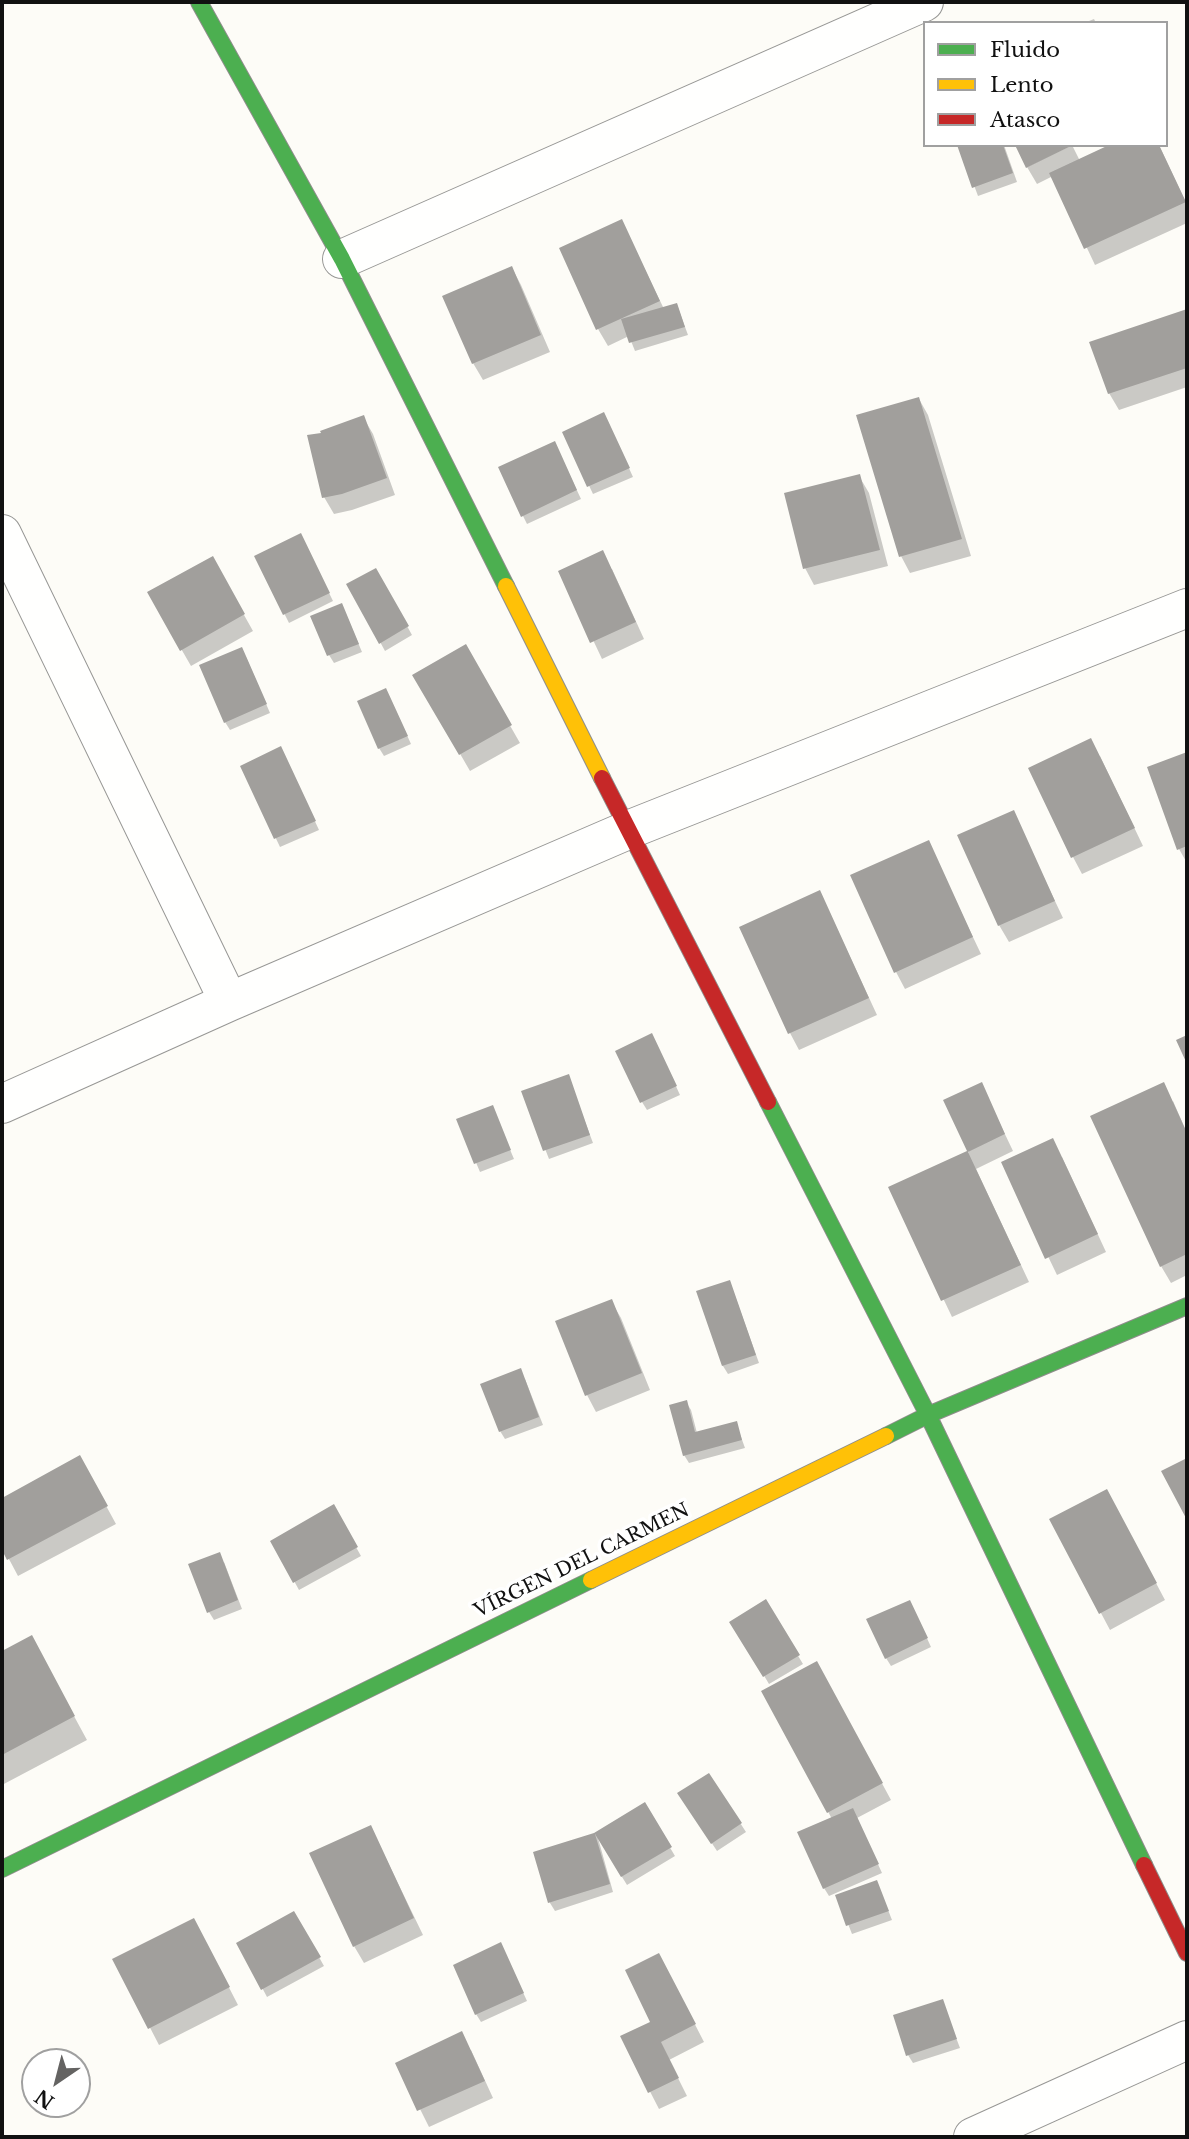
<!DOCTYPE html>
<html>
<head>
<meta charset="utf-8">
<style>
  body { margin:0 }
  #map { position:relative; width:1189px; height:2139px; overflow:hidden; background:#fdfcf7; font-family:"Libre Baskerville",serif }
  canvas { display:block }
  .frame { position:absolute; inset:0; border:4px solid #111; pointer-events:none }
  .legend { position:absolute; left:923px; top:21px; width:245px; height:126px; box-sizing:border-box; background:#fff; border:2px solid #a0a0a0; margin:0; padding:9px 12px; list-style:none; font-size:21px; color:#111 }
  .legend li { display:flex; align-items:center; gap:14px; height:35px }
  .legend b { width:35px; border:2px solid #a0a0a0 }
  .north { position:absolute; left:21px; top:2048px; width:70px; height:70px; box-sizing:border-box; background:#fff; border:2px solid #a0a0a0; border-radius:50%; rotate:215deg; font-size:19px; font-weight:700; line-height:28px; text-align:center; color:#111 }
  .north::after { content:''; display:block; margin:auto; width:24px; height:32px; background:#646362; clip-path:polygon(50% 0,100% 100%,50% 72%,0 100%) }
</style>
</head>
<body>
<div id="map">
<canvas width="1189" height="2139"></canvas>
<div class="frame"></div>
<ul class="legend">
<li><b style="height:9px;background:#4caf50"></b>Fluido</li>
<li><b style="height:9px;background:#ffc107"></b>Lento</li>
<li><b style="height:9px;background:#c62828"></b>Atasco</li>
</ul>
<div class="north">N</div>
</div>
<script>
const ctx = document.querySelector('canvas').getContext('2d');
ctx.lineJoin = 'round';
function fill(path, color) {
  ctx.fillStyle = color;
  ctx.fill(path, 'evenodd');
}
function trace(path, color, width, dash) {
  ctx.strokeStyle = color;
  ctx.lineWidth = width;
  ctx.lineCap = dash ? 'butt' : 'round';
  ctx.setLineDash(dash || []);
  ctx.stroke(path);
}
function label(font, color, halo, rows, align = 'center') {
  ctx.font = font + ' "Libre Baskerville",serif';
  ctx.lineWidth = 7;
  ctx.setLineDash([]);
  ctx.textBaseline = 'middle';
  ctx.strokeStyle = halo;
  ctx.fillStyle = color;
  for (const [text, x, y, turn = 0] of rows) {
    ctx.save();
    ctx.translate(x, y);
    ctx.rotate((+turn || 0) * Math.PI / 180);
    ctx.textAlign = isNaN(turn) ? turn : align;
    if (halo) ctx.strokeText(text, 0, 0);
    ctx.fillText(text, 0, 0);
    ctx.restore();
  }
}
fill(new Path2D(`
  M1094,19l2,4h-12z
  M959,145h45l13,37 -39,14z
  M1072,145l8,16 79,-16 28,60v18l-92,42 -42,-89 -16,8 -10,-17z
  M622,222l42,87 13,-4 11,30 -53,16 -6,-15 -21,10 -10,-17z
  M512,268l9,17 29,67 -67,28 -10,-17z
  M1187,311v76l-68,23 -10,-17 -17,-50z
  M919,399l9,16 43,141 -61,17 -9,-17z
  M363,417l10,17 22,61 -43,15 -18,4 -10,-17 -1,-63z
  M608,422l25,55 -40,17 -29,-61z
  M559,452l22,47 -54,25 -4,-8z
  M859,476l10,17 19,73 -74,19 -9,-17z
  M305,544l28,57 -44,22 -33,-66z
  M212,558l41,73 -62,35 -42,-73z
  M612,569l32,70 -42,20 -41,-87z
  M376,570l36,65 -27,16 -36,-66z
  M346,614l16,38 -28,11 -5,-8z
  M465,647l55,96 -50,28 -55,-95z
  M246,657l24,56 -40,17 -5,-8z
  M390,698l21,46 -27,12 -5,-8z
  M1187,754v109l-8,-14 -30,-81z
  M1100,756l43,90 -61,28 -9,-17z
  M285,757l34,73 -39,17 -38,-80z
  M1013,812l50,106 -54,24 -10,-17z
  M928,842l53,112 -76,35 -9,-17z
  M820,892l57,123 -78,35 -9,-17z
  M656,1043l24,52 -33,15 -5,-8z
  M568,1076l25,67 -44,16 -26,-67z
  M981,1084l32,67 -37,18 53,113 -77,35 -62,-130 79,-35 -24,-51z
  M1173,1101l14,32v142l-16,8 -10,-17z
  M492,1107l22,52 -34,13 -22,-52z
  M1062,1157l44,95 -49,23 -54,-112z
  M730,1282l29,81 -31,11 -5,-8z
  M611,1301l10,17 29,72 -54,22 -9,-17z
  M525,1379l18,46 -38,14 -5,-8z
  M686,1402l5,8 6,23 39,-10 9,25 -56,15 -5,-8z
  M80,1458l36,66 -98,52 -16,-30v-46z
  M333,1506l28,50 -62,34 -27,-49z
  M1116,1508l49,92 -55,30 -59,-111z
  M224,1562l18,47 -28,11 -5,-8z
  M765,1601l38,63 -34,20 -37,-62z
  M914,1610l17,37 -40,19 -5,-8z
  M31,1637l56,103 -85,45v-132z
  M826,1680l65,120 -34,18 25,55 -53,23 -5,-8 8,-69 -69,-127z
  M709,1775l37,57 -29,19 -33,-50z
  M644,1804l31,52 -48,29 -29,-47 15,54 -58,19 -5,-8 -15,-50 60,-18z
  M379,1844l44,91 -59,28 -10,-17z
  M877,1882l15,38 -40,14 -15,-38z
  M294,1913l30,53 -57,31 -28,-53z
  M203,1937l35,68 -79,40 -44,-85z
  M505,1953l22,48 -46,21 -5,-8z
  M668,1972l36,70 -35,18 18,36 -28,13 -37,-72 31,-14z
  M942,2001l18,47 -47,15 -5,-8z
  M471,2050l22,48 -64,29 -32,-64z`), '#0003');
fill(new Path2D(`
  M957,145h46l10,28 -41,15z
  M1015,145h58l-47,23z
  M1109,145h50l27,57 -102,47 -35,-76z
  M622,219l38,82 -64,29 -37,-82z
  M512,266l29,69 -69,29 -30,-68z
  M677,303l8,24 -56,16 -8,-24z
  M1187,309v59l-79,26 -19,-52z
  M919,397l43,142 -63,18 -43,-142z
  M604,412l26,56 -43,19 -25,-55z
  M364,415l23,63 -45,16 -20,4 -15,-63 14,-2 -1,-2z
  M555,441l22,49 -56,27 -23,-50z
  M860,474l20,76 -77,19 -19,-76z
  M301,533l29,60 -47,22 -29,-59z
  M603,550l33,72 -46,21 -32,-72z
  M213,556l32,58 -65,37 -33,-59z
  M376,568l33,58 -30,18 -33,-60z
  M342,603l17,41 -32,12 -17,-40z
  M466,644l46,81 -53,30 -47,-80z
  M242,647l25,57 -43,19 -25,-58z
  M386,688l22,48 -30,13 -21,-48z
  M1091,738l44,90 -64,30 -43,-90z
  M281,746l35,75 -42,18 -34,-73z
  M1187,752v94l-10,4 -30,-83z
  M1014,810l41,91 -57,25 -41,-91z
  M929,840l44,97 -79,36 -44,-98z
  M820,890l49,108 -81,36 -49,-107z
  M652,1033l25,53 -37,17 -25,-52z
  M1187,1035v29l-11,-24z
  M569,1074l21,61 -47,16 -22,-60z
  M982,1082l23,52 -37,18 53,113 -80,36 -53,-114 79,-36 -24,-51z
  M1164,1082l23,51v121l-27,13 -70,-151z
  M493,1105l18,45 -37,14 -18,-45z
  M1053,1138l45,96 -53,25 -44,-97z
  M730,1280l26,75 -34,11 -26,-75z
  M612,1299l30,74 -57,23 -30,-75z
  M521,1368l18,49 -40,15 -19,-48z
  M687,1400l8,32 42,-11 5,19 -59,16 -14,-51z
  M80,1455l28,51 -101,54 -5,-10v-52z
  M1187,1458v62l-26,-49z
  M1107,1489l50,94 -58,31 -50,-95z
  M334,1504l24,43 -65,36 -23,-42z
  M220,1552l18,48 -31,13 -19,-49z
  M766,1599l34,56 -37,22 -34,-55z
  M910,1600l18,38 -43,21 -19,-40z
  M32,1635l43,81 -73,39v-104z
  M817,1661l66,122 -56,30 -66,-122z
  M709,1773l33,50 -31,21 -34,-51z
  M645,1802l27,45 -51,30 -26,-43 15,50 -62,19 -15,-51 61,-19z
  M853,1808l26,56 -56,25 -26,-57z
  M371,1825l43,93 -61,29 -44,-94z
  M877,1880l12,31 -43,15 -11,-31z
  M294,1911l27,46 -60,33 -25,-47z
  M194,1918l36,69 -82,42 -36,-70z
  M501,1942l23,51 -49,22 -22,-50z
  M659,1953l37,71 -35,18 18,36 -31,15 -28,-57 30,-14 -25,-52z
  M943,1999l14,40 -51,17 -13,-41z
  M462,2031l23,50 -68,30 -22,-48z`), '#a19f9c');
const street = new Path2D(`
  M342,259l582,-257
  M2,534l227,468
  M2,1104l227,-102 399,-172 559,-222
  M973,2137l214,-97`);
const fast = new Path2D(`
  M199,2l143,257 164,327
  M768,1102l160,313 216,450
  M886,1436l42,-21 259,-109
  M2,1869l589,-289`);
const slow = new Path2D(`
  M506,586l96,192
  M591,1580l295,-144`);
const jam = new Path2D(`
  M602,778l166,324
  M1144,1865l43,88`);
trace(street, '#979795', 40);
trace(fast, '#8e8d8b', 18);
trace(slow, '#8e8d8b', 18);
trace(jam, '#8e8d8b', 18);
trace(street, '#fffffe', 38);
trace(fast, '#4caf50', 16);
trace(slow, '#ffc107', 16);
trace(jam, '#c62828', 16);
label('19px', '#111', '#fff', [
  ["VÍRGEN DEL CARMEN",582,1561,-26]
]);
</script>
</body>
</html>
